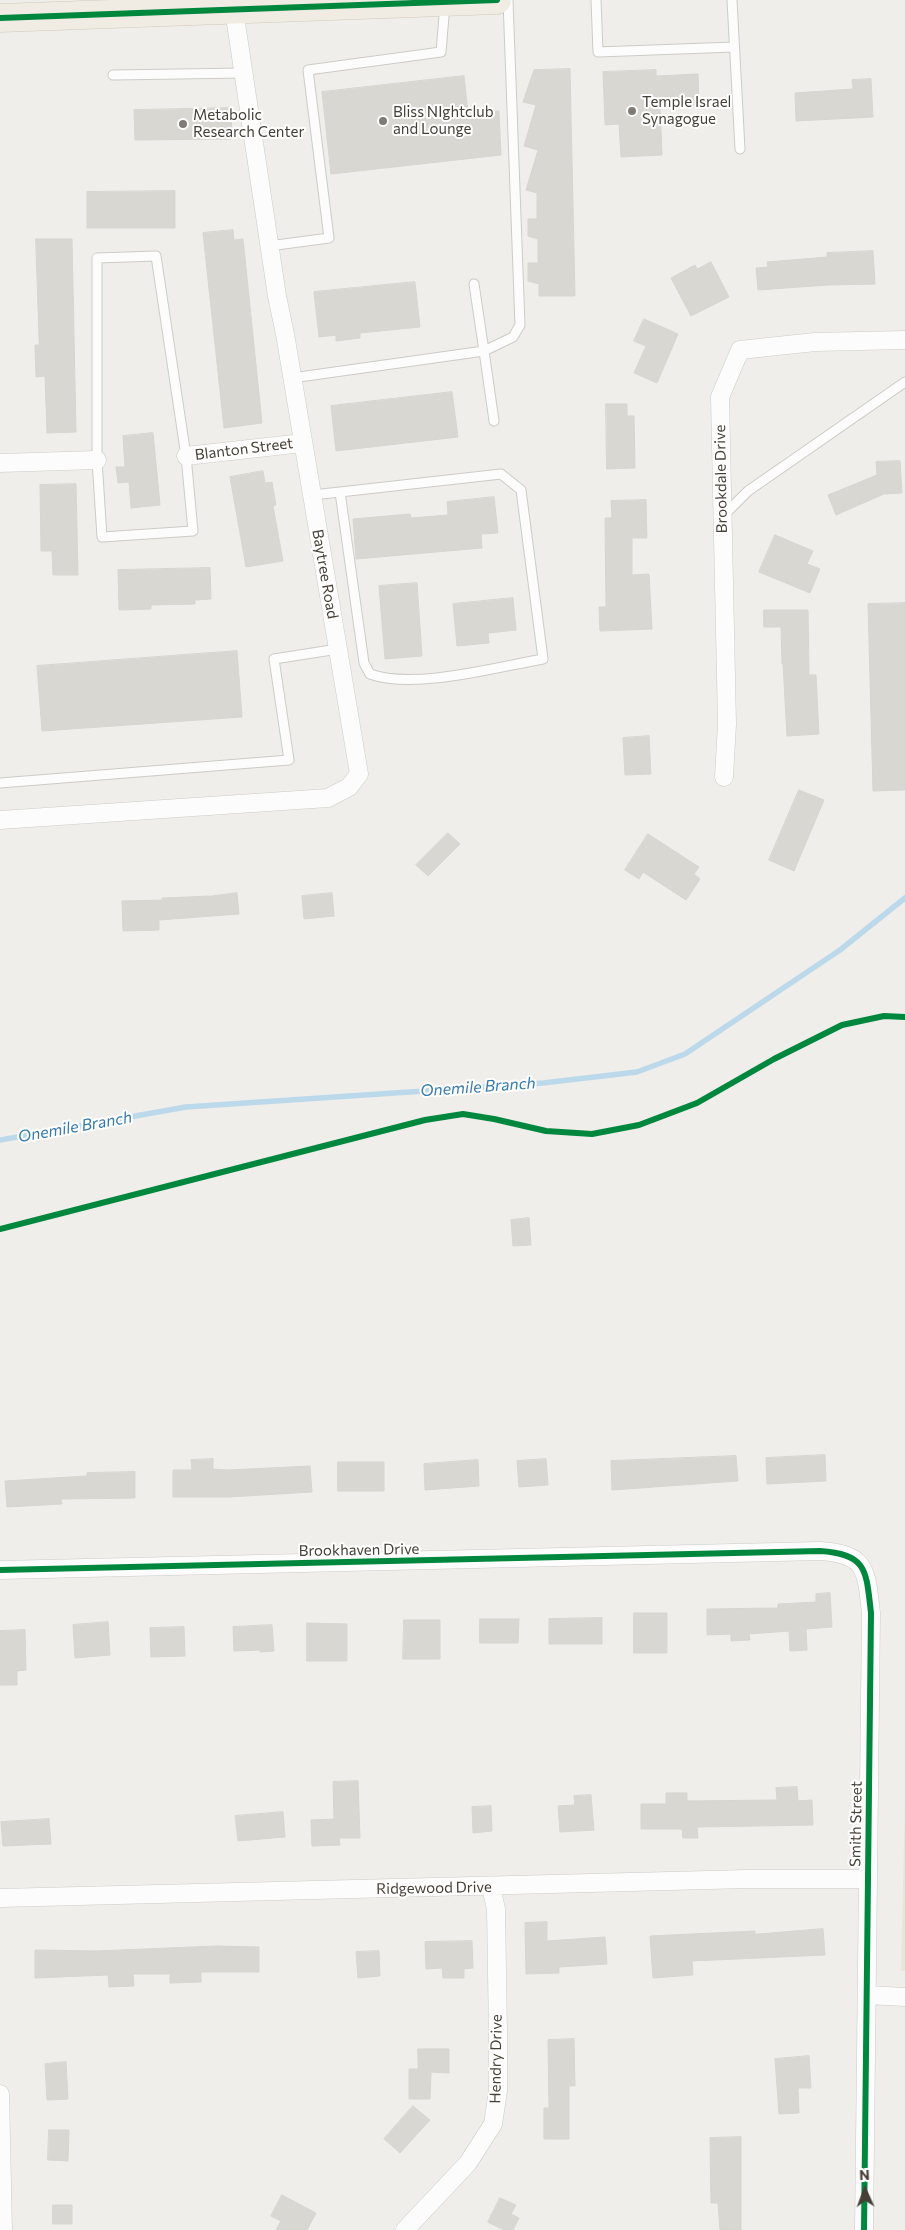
<!DOCTYPE html>
<html>
<head>
<meta charset="utf-8">
<style>
  body { margin:0 }
  #map { position:relative; width:905px; height:2230px; overflow:hidden; background:#efeeea; font-family:Commissioner,sans-serif }
  canvas { display:block }
  .north { position:absolute; left:840px; top:2165px; width:50px; height:50px; -webkit-text-stroke:4px #fff; paint-order:stroke; rotate:358deg; font-size:14px; font-weight:700; line-height:20px; text-align:center; color:#453f36 }
  .north::after { content:''; display:block; margin:auto; width:18px; height:22px; background:#453f36; clip-path:polygon(50% 0,100% 100%,50% 72%,0 100%) }
</style>
</head>
<body>
<div id="map">
<canvas width="905" height="2230"></canvas>
<div class="north">N</div>
</div>
<script>
const ctx = document.querySelector('canvas').getContext('2d');
ctx.lineJoin = 'round';
function fill(path, color) {
  ctx.fillStyle = color;
  ctx.fill(path, 'evenodd');
}
function trace(path, color, width, dash) {
  ctx.strokeStyle = color;
  ctx.lineWidth = width;
  ctx.lineCap = dash ? 'butt' : 'round';
  ctx.setLineDash(dash || []);
  ctx.stroke(path);
}
function label(font, color, halo, rows, align = 'center') {
  ctx.font = font + ' Commissioner,sans-serif';
  ctx.lineWidth = 4;
  ctx.setLineDash([]);
  ctx.textBaseline = 'middle';
  ctx.strokeStyle = halo;
  ctx.fillStyle = color;
  for (const [text, x, y, turn = 0] of rows) {
    ctx.save();
    ctx.translate(x, y);
    ctx.rotate((+turn || 0) * Math.PI / 180);
    ctx.textAlign = isNaN(turn) ? turn : align;
    if (halo) ctx.strokeText(text, 0, 0);
    ctx.fillText(text, 0, 0);
    ctx.restore();
  }
}
fill(new Path2D(`
  M905,1802v169h-4z`), '#eae5d9');
trace(new Path2D(`
  M0,1140l186,-33 357,-24 94,-11 48,-18 155,-104 65,-52`), '#bcd9eb', 5.5);
const building = new Path2D(`
  M570,69l5,227h-36v-12l-11,-3v-18h10v-24l-10,-3v-17h9v-26l-11,-3 12,-40 -14,-4 12,-41 -13,-3 11,-32z
  M656,70v6l42,-2 1,32 -39,1 2,48 -41,2 -2,-33 -14,1 -2,-53z
  M464,76l4,37 31,-2 2,44 -170,19 -9,-82z
  M871,79l2,38 -77,4 -1,-28 58,-4 -1,-9z
  M231,108l1,31 -97,1 -1,-30z
  M175,191v37h-88v-36z
  M233,230l1,10 9,-1 19,184 -38,5 -21,-195z
  M36,239h36l4,193 -29,1 -2,-57 -9,1 -1,-32h4z
  M873,251l2,33 -47,1 -70,5 -2,-22 12,-1 -1,-5 60,-5v-4z
  M711,262l18,35 -38,19 -20,-38 24,-13 2,4z
  M415,282l5,45 -60,6v5l-24,3v-6l-17,2 -5,-45z
  M644,319l34,15 -21,49 -23,-10 12,-27 -12,-5z
  M452,392l6,45 -122,14 -5,-45z
  M606,404h21v12h7l1,52 -28,1z
  M153,433l7,72 -29,3 -2,-26 -11,1 -2,-16h9l-2,-31z
  M900,461l2,32 -18,1 -48,21 -8,-20 49,-20 -1,-13z
  M263,471l2,12 7,-1 4,23 -3,1 10,55 -37,6 -16,-90z
  M76,484l2,91h-25l-1,-24h-11l-1,-66z
  M494,497l4,36 -17,1 1,14 -126,11 -3,-40 57,-5 1,4 37,-3 -1,-13z
  M646,500l1,38h-15v37l17,-1 3,55 -52,2 -1,-24h7l-1,-89h7l-1,-17z
  M775,535l38,16 -6,13 13,5 -10,24 -51,-21z
  M210,568l1,31 -16,1v4l-44,1v4l-32,1 -1,-40z
  M417,583l5,73 -37,3 -6,-73z
  M513,598l3,32 -28,3 1,10 -32,3 -4,-42z
  M905,603v187l-32,1 -5,-187z
  M764,610h44l1,65h7l3,59 -32,2 -4,-72h-1l-1,-37h-17z
  M237,651l5,66 -200,14 -5,-65z
  M649,736l2,38 -26,1 -2,-37z
  M799,790l25,10 -30,71 -25,-11z
  M448,833l12,11 -32,32 -12,-11z
  M648,834l51,33 -5,7 6,5 -14,21 -43,-28 -4,7 -14,-9z
  M237,893l2,21 -80,6v10l-36,1 -1,-30 40,-1v-2l50,-2z
  M332,893l2,23 -30,3 -2,-23z
  M529,1218l2,27 -18,1 -2,-26z
  M825,1455l1,26 -59,3 -1,-26z
  M736,1456l2,25 -126,9 -1,-29z
  M213,1459v10l15,1 82,-4 2,26 -83,5h-56v-27h19l-1,-10z
  M546,1459l2,26 -29,2 -2,-26z
  M478,1460l1,26 -54,4 -1,-26z
  M338,1462h46v29h-46z
  M135,1472v26l-74,1 1,5 -55,3 -2,-26 82,-5v-3z
  M830,1593l2,34 -26,2 1,21 -17,1 -1,-20 -40,3 1,6 -19,1v-7l-24,1v-26l71,-1v-4l38,-2v-8z
  M634,1613h33v40h-33z
  M602,1618v26h-53v-25z
  M480,1619h39l-1,24h-38z
  M404,1620h36v39h-37z
  M108,1622l2,33 -35,3 -2,-33z
  M307,1623l40,1v37h-40z
  M272,1625l2,26 -14,1v-2l-26,1 -1,-24z
  M184,1627l1,29 -34,1 -1,-29z
  M25,1630l1,40 -9,1v14h-17v-54z
  M358,1781l2,57h-21l1,7 -28,1 -1,-26 23,-1 -1,-37z
  M797,1787l1,14 14,-1 1,25 -116,2 1,11h-15l-1,-9h-41v-25h25v-11h21v8l90,-1 -1,-12z
  M591,1795l3,35 -34,2 -2,-26 17,-1 -1,-9z
  M491,1806l1,25 -19,2 -1,-26z
  M283,1812l2,25 -47,4 -3,-25z
  M49,1819l2,25 -48,2 -2,-24z
  M547,1922v19l58,-4 2,27 -48,3v6l-33,1 -1,-51z
  M823,1929l2,26 -133,6 1,14 -40,3 -3,-42 105,-5v3z
  M472,1941l1,27 -9,1v9h-21l-1,-10 -16,1 -1,-27z
  M217,1946l42,1v25h-58v10l-31,1v-9h-37l1,12 -25,1 -1,-12 -73,3v-28l61,1z
  M379,1951l1,25 -22,2 -2,-26z
  M574,2039l1,47h-6v53h-25v-31h5l-1,-68z
  M418,2049h31v24l-18,-1 -1,27h-21v-30h9z
  M809,2056l2,32h-13l1,25 -20,1 -4,-55z
  M66,2062l2,37 -21,1 -2,-36z
  M413,2106l17,14 -30,33 -16,-14z
  M49,2130h20l-1,31 -20,-1z
  M741,2137v93h-21l-2,-27h-7l-1,-65z
  M282,2195l34,18 -9,17h-31l5,-9 -10,-5z
  M500,2198l16,7 -5,9 8,4 -6,12h-9l-16,-8z
  M53,2205h19v19h-19z`);
fill(building, '#d9d7d2');
trace(building, '#d7d5d0', 1);
const service = new Path2D(`
  M596,0l2,52 136,-5
  M732,0l8,149
  M113,75l131,-2
  M269,246l60,-8 -21,-168 133,-18 4,-48
  M156,256l30,200 7,75 -91,6 -5,-77v-202z
  M292,378l192,-27 -10,-67
  M494,421l-10,-70 29,-14 7,-12 -12,-325
  M312,495l28,-3 24,171 6,11c44,16 127,-7 173,-15l-22,-169 -20,-16 -161,18
  M724,515l24,-24 157,-109
  M0,783l289,-23 -15,-101 64,-10`);
const minor = new Path2D(`
  M186,456l117,-13
  M0,463l97,-3
  M724,777l3,-53 -7,-327 20,-47 75,-8 90,-2
  M0,820l328,-22 21,-11 10,-13 -74,-440 -8,-38 -43,-286
  M0,1570l820,-19c48,3 46,20 51,62l-7,617
  M0,1898l748,-19h120
  M867,1995l38,2
  M0,2094l3,136
  M405,2230l63,-67 25,-39 5,-33v-57l-2,-125 -5,-22`);
const primary = new Path2D(`
  M0,18l497,-18`);
trace(service, '#cdcbc7', 11);
trace(minor, '#cdcbc7', 19);
trace(primary, '#d1c9b8', 29);
trace(service, '#fdfcfc', 9);
trace(minor, '#fdfcfc', 18);
trace(primary, '#f0ece4', 28);
trace(new Path2D(`
  M0,18l497,-18
  M0,1229l425,-109 38,-6 31,5 52,12 46,3 47,-9 58,-22 77,-44 68,-34 42,-9 21,1
  M0,1570l820,-19c48,3 46,20 51,62l-7,617`), '#00873e', 6);
for (const [x, y, r, color] of [
  [632,111,5,"#807c75"],
  [383,121,5,"#807c75"],
  [183,124,5,"#807c75"]
]) {
  const dot = new Path2D();
  dot.arc(x, y, r, 0, 2 * Math.PI);
  ctx.fillStyle = color;
  ctx.fill(dot);
  trace(dot, '#fff', 2);
}
label('15px', '#453f36', '#fff', [
  ["Temple Israel",642,102],
  ["Synagogue",642,119],
  ["Bliss NIghtclub",393,112],
  ["and Lounge",393,129],
  ["Metabolic",193,115],
  ["Research Center",193,132]
], 'left');
label('15px', '#453f36', '#fff', [
  ["Blanton Street",244,449,-7],
  ["Brookdale Drive",721,479,-91],
  ["Baytree Road",325,574,80],
  ["Brookhaven Drive",359,1550,-1],
  ["Smith Street",856,1824,-89],
  ["Ridgewood Drive",434,1888,-1],
  ["Hendry Drive",496,2059,-89]
]);
label('italic 16px', '#357aab', '#fff', [
  ["Onemile Branch",478,1087,-4],
  ["Onemile Branch",75,1127,-10]
]);
</script>
</body>
</html>
